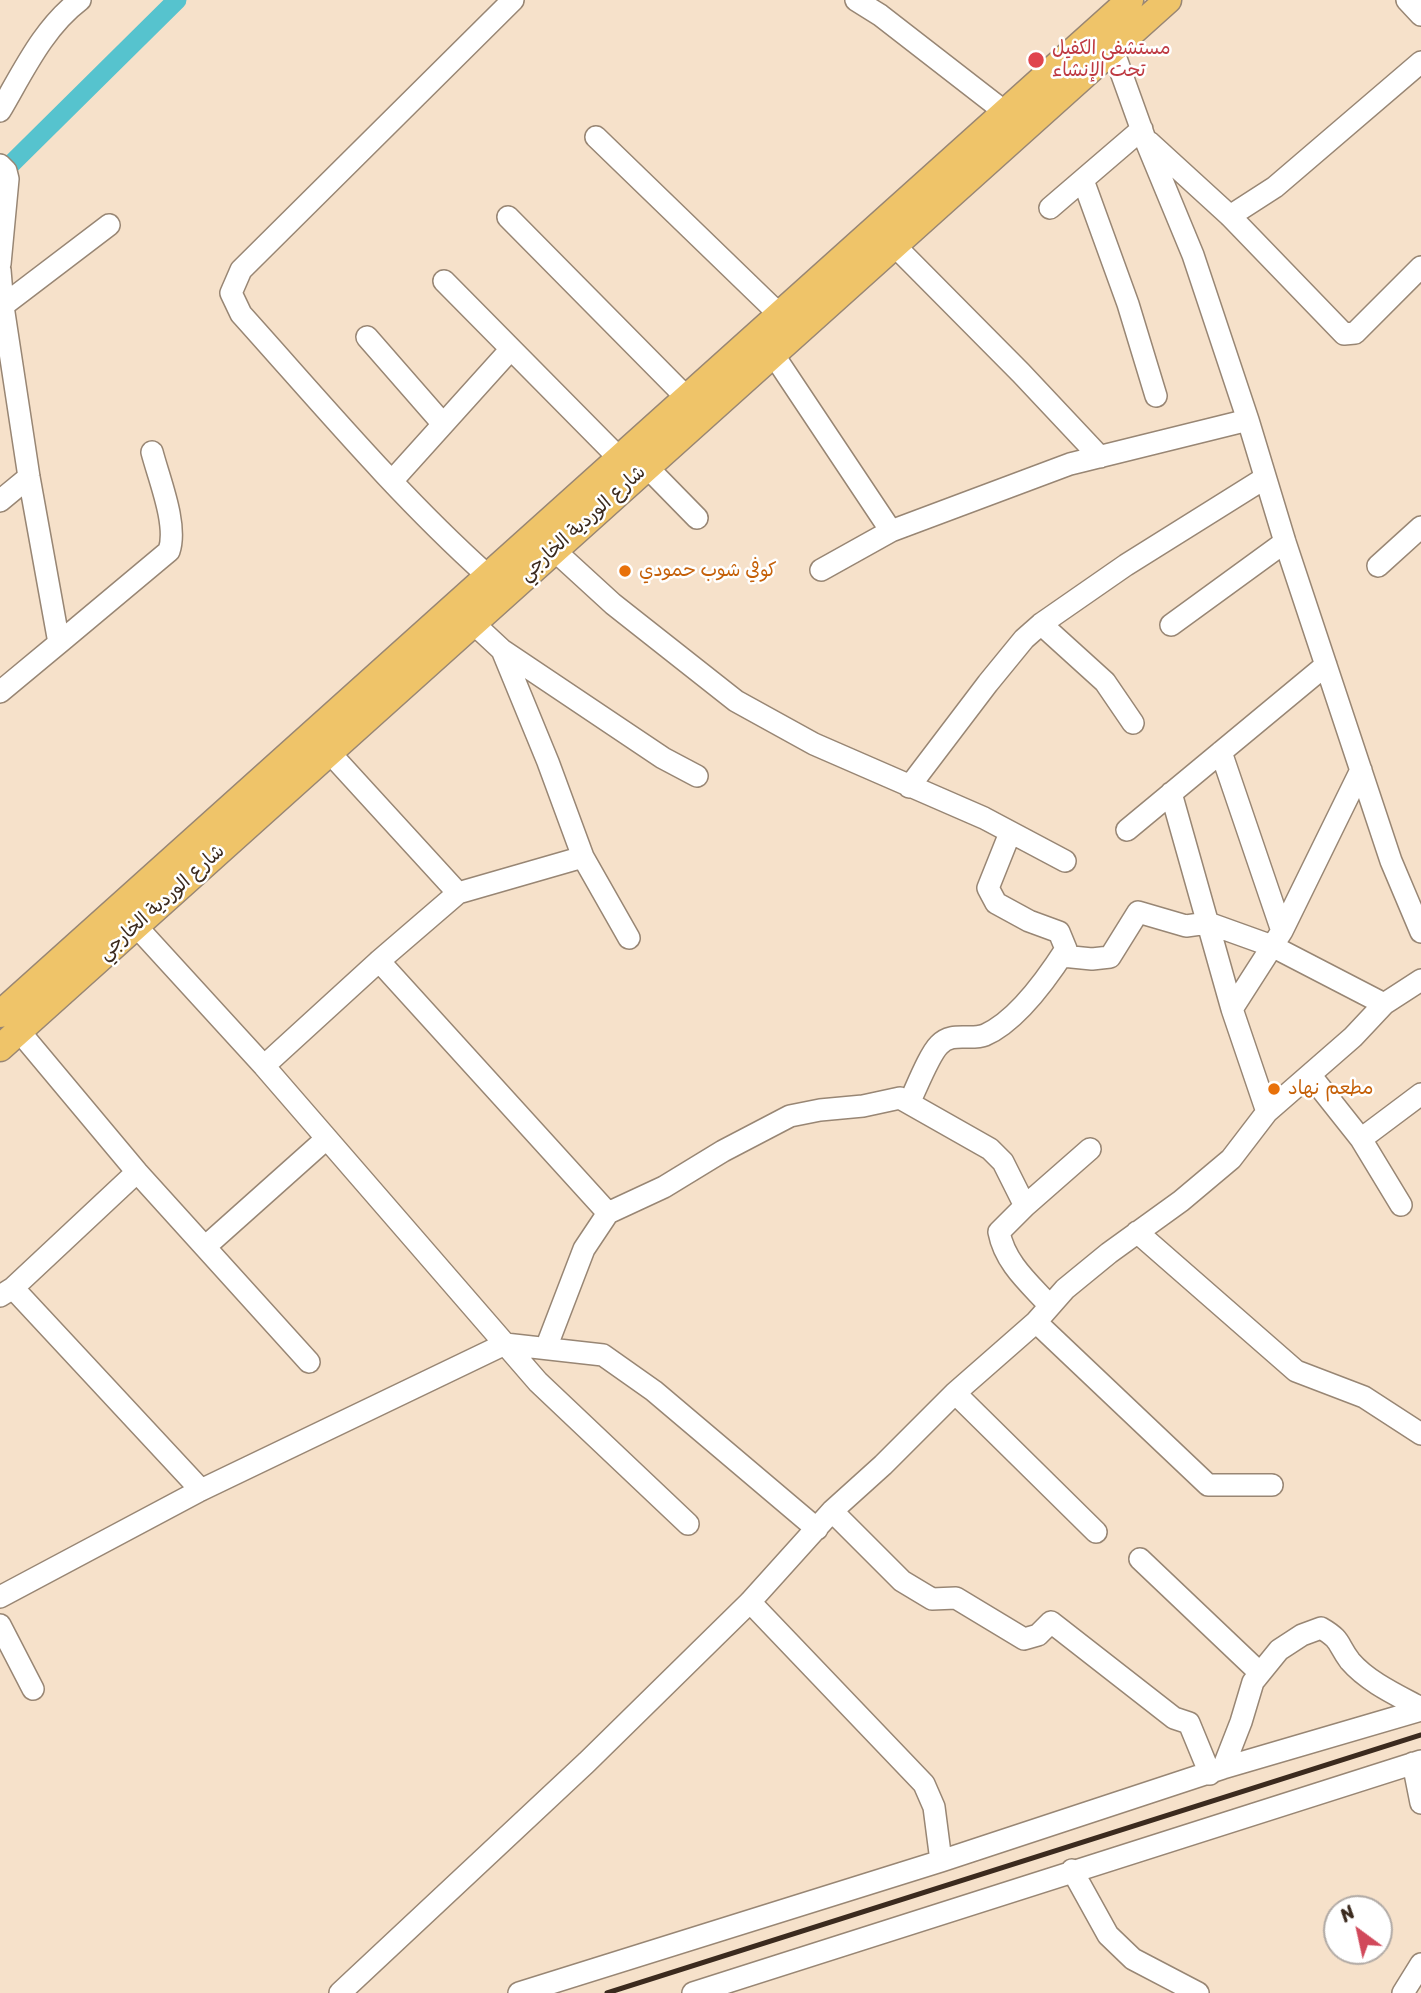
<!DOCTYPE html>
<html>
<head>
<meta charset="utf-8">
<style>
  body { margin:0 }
  #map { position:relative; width:1421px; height:1993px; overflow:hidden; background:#f6e1ca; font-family:Sriracha,sans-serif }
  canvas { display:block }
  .north { position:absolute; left:1323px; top:1895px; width:70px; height:70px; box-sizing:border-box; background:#fff; border:2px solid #b1aaa5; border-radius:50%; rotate:327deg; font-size:19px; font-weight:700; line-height:28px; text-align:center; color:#3b2a1e }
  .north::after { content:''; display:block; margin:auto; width:24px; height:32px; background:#d1495b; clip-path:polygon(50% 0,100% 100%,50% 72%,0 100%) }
</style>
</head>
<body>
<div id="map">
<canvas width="1421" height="1993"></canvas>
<div class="north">N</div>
</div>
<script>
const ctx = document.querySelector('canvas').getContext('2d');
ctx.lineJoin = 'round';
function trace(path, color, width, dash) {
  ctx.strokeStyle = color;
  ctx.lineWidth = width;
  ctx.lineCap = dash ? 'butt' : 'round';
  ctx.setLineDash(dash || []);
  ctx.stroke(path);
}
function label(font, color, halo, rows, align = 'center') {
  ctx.font = font + ' Sriracha,"Playpen Sans Arabic",sans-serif';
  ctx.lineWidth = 5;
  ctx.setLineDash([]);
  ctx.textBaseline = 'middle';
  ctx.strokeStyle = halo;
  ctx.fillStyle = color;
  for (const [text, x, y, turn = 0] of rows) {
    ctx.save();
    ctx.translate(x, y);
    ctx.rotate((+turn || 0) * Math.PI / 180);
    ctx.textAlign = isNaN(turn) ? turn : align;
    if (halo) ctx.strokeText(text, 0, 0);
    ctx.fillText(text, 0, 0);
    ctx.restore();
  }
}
trace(new Path2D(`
  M0,175l177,-175`), '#56c3ce', 19);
const minor = new Path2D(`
  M856,0l24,15 125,97
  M1407,0l14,15
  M1113,50l32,89 48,116 55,165 37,122 106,319 30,71
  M0,111c23,-39 43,-83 80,-111
  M596,137l185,179
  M1149,142l81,74 114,118 11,-1 66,-66
  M0,165l6,6 2,8 -8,85
  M1083,180l45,124 28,92
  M1050,208l92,-79
  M1230,216l45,-29 146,-125
  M508,217l179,181
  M895,246l126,127 79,84
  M0,270l3,36 26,171 30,166 -59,49
  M444,281l175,177
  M0,308l109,-83
  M367,337l76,87
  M773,354l118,177
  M647,467l50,51
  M392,481l119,-132
  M0,501l29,-24
  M554,550l59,54 123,97 78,43 170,74 81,43
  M1378,566l43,-39
  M821,570l70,-39 179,-67 178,-44
  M487,575c-89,-80 -166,-172 -246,-261l-10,-21 10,-23 272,-270
  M473,623l29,27 161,108 34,18
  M1041,624l64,58 28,41
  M1171,625l114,-83
  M59,643l110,-92c9,-26 -10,-72 -17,-99
  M502,650l46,112 35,95 46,81
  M329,752l129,141
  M1221,752l61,179
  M909,787l79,-104 36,-44 17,-15 85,-59 139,-87
  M1171,793l61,216 35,103
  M1127,830l199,-165
  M136,926l128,140 274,316 150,142
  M1062,956l30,3 18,-2 28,-45 48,14 22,-3 64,23 112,58
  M379,961l229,252
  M1232,1009l50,-78 79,-161
  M19,1031l118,141 172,190
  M264,1066l115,-105 79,-68 125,-36
  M1311,1076l50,63 40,66
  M909,1103c7,-14 20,-48 30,-58 13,-14 31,-4 46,-10 32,-14 63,-58 81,-86l-7,-17 -30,-11 -33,-18 -8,-15 22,-55
  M1361,1139l60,-45
  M1137,1232l159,139 68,26 57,37
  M205,1247l121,-108
  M13,1288l188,202
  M0,1296l13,-8 124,-116
  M1049,1305c-20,-22 -44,-42 -50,-73l26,-26 65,-57
  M1036,1322l172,163h64
  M546,1348l38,-99 24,-36 56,-26 59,-36 67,-35 30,-6 43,-4 37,-8 90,51 13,13 22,44
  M955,1393l141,139
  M832,1511l70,70 30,18 24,-1 68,41 14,-4 13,-13 123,96 15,5 21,51
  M1140,1559l120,114
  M0,1597l201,-107 304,-146 98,11 51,36 163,138
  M750,1602l174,182 10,23 7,54
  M0,1625l33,64
  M1413,1763l8,40
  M1223,1768l18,-46 12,-40 26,-32 23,-15 19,-7c21,12 16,16 29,33 18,21 47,34 71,47
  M1072,1870l36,65 25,24 65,34
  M340,1993l247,-231 163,-160 82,-91 51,-46 72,-72 81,-71 29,-33 44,-36 72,-52 50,-42 36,-47 86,-75 31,-33 37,-24
  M519,1993l422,-132 282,-93 198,-58
  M693,1993l728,-232
  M1403,1993l18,-29`);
const major = new Path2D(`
  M0,1014l1130,-1014
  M0,1048l1168,-1048`);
trace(minor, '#988674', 24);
trace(major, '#988674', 29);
trace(minor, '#fff', 21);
trace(major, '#efc469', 26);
trace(new Path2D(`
  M607,1993l814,-258`), '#3b2a1e', 5);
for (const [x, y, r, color] of [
  [1036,60,9,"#e0444e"],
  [625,571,7,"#e8710a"],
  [1274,1089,7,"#e8710a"]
]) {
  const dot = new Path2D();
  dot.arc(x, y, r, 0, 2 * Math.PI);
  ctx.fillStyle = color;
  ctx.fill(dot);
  trace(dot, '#fff', 2.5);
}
label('19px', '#be3a42', '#fff', [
  ["مستشفى الكفيل",1052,49],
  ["تحت الإنشاء",1052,71]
], 'left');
label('19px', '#3b2a1e', '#fff', [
  ["شارع الوردية الخارجي",583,524,-42],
  ["شارع الوردية الخارجي",162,903,-42]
]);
label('19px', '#c56008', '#fff', [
  ["كوفي شوب حمودي",639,571],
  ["مطعم نهاد",1288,1089]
], 'left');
</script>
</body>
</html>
